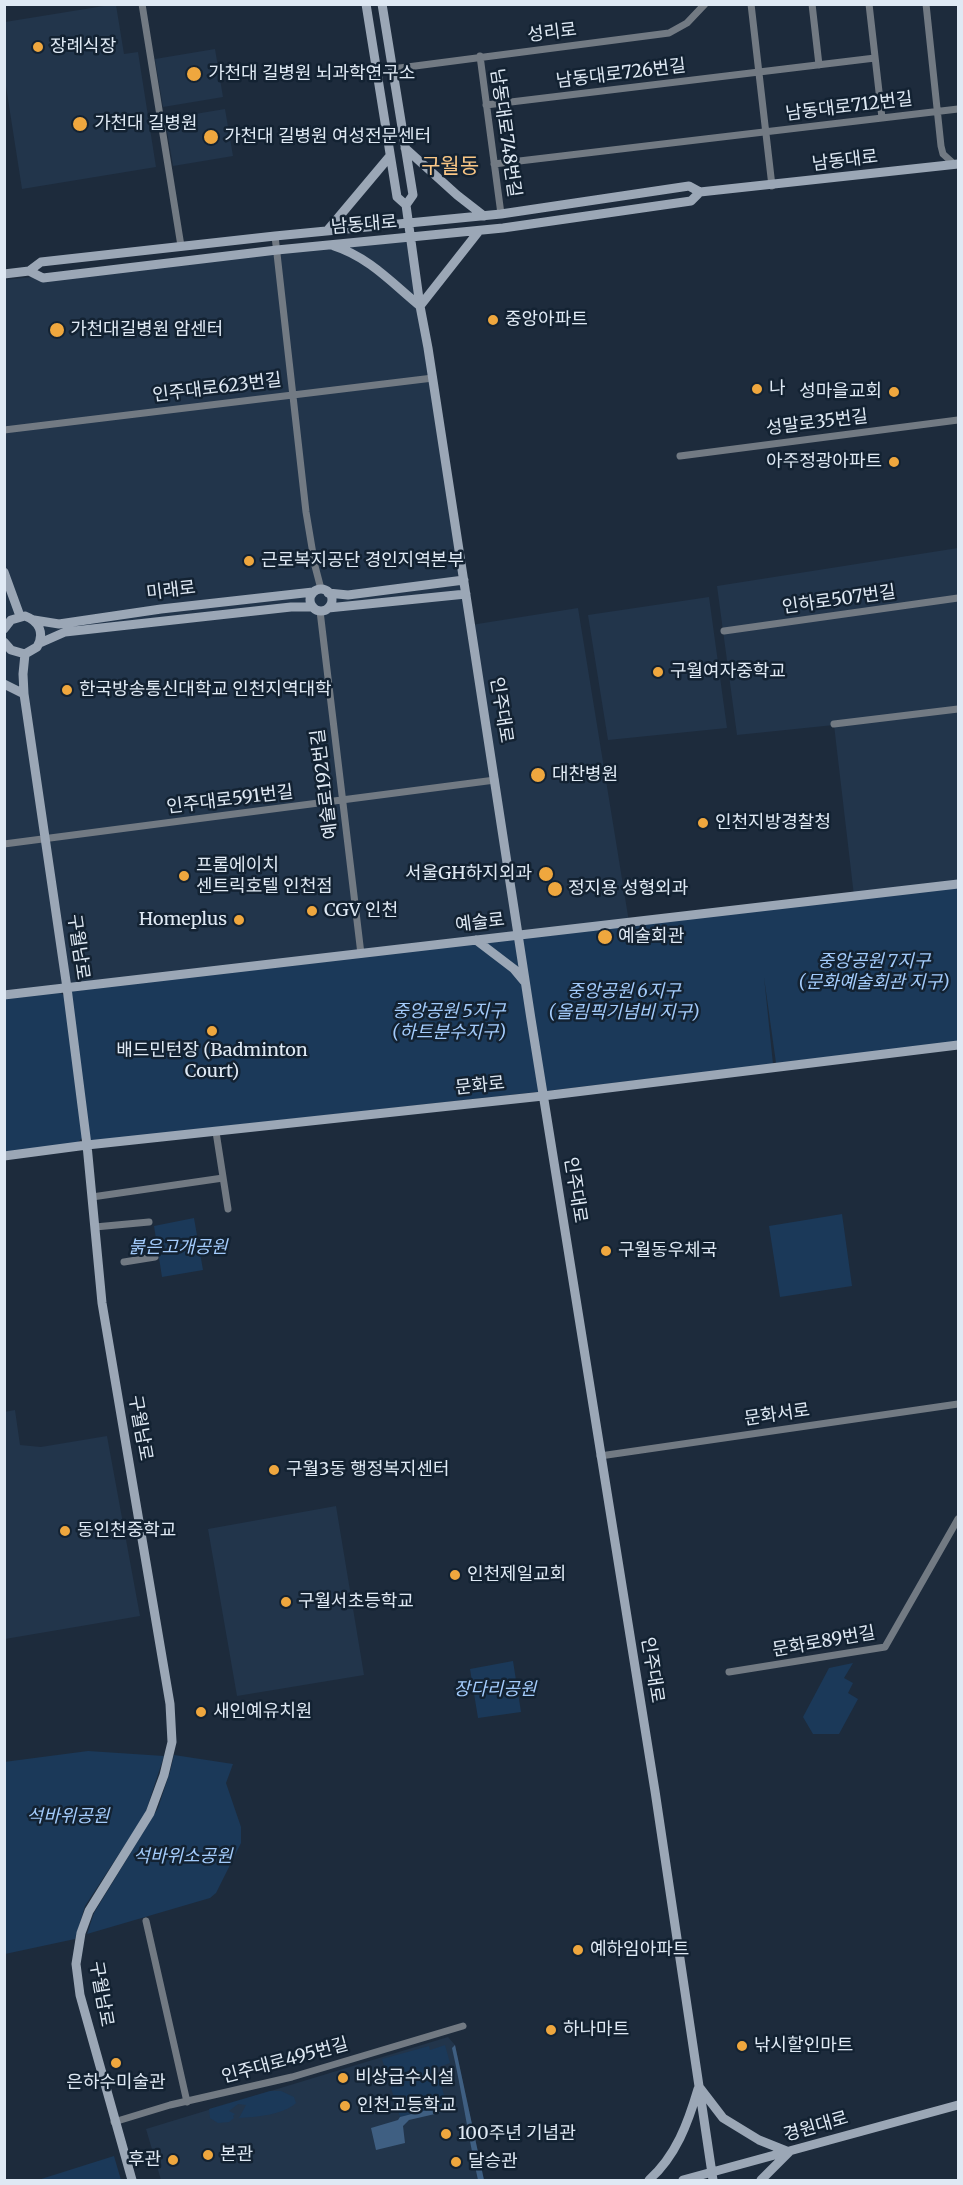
<!DOCTYPE html>
<html>
<head>
<meta charset="utf-8">
<style>
  body { margin:0 }
  #map { position:relative; width:963px; height:2185px; overflow:hidden; background:#1d2b3c; font-family:Merriweather,serif }
  canvas { display:block }
  .frame { position:absolute; inset:0; border:6px solid #dfe9f4; pointer-events:none }
</style>
</head>
<body>
<div id="map">
<canvas width="963" height="2185"></canvas>
<div class="frame"></div>
</div>
<script>
const ctx = document.querySelector('canvas').getContext('2d');
ctx.lineJoin = 'round';
function fill(path, color) {
  ctx.fillStyle = color;
  ctx.fill(path, 'evenodd');
}
function trace(path, color, width, dash) {
  ctx.strokeStyle = color;
  ctx.lineWidth = width;
  ctx.lineCap = dash ? 'butt' : 'round';
  ctx.setLineDash(dash || []);
  ctx.stroke(path);
}
function label(font, color, halo, rows, align = 'center') {
  ctx.font = font + ' Merriweather,"Noto Sans KR",serif';
  ctx.lineWidth = 5;
  ctx.setLineDash([]);
  ctx.textBaseline = 'middle';
  ctx.strokeStyle = halo;
  ctx.fillStyle = color;
  for (const [text, x, y, turn = 0] of rows) {
    ctx.save();
    ctx.translate(x, y);
    ctx.rotate((+turn || 0) * Math.PI / 180);
    ctx.textAlign = isNaN(turn) ? turn : align;
    if (halo) ctx.strokeText(text, 0, 0);
    ctx.fillText(text, 0, 0);
    ctx.restore();
  }
}
fill(new Path2D(`
  M110,5h6l8,49 14,-2 18,115 -134,22 -17,-109v-58z
  M215,49l8,48 -60,10 -8,-48z
  M225,109l8,47 -60,10 -8,-47z
  M411,238l60,387 107,-17 51,314 -624,73 -1,-715z
  M958,548v336l-104,12 -20,-171 -97,10 -20,-149z
  M709,597l18,131 -119,12 -20,-125z
  M15,1410l5,35 21,2 66,-11 33,180 -135,23 -1,-227z
  M336,1506l28,169 -127,21 -29,-167z
  M448,2037l7,8 29,135h-323l-15,-51z`), '#22354b');
fill(new Path2D(`
  M958,884v158l-182,21 -12,-86 9,87 -227,27 -455,50 -5,-7 -13,13 -68,10 -1,-162 52,-6 12,10 -1,-11z
  M842,1214l10,72 -72,11 -11,-71z
  M194,1218l9,52 -41,7 -8,-51z
  M513,1661l8,51 -43,6 -8,-49z
  M853,1663l-9,15 9,5 -5,10 10,6 -19,35h-26l-10,-17 26,-49z
  M88,1751l76,5 -19,58 -60,92 -10,33 -70,15 -1,-192z
  M174,1755l59,9 -7,19 15,44v16l-25,50 -6,5 -123,36 7,-21 64,-105 12,-36z
  M445,2045l5,18 -14,5 11,37 -47,12 -18,-58 47,-13 1,4z
  M270,2091h11l13,6 2,6c-13,12 -40,14 -57,15l7,-13 -8,-1 -9,7 6,3 -2,2 1,2 -5,4 -11,1 -8,-5 -1,-9z
  M114,2156l7,24h-83z`), '#1b3959');
fill(new Path2D(`
  M455,2045l29,135h-6c-10,-44 -16,-88 -26,-132z
  M447,2105l1,6 -39,9 -6,6 2,17 -29,7 -5,-22 27,-8 2,-3z`), '#3f5f82');
trace(new Path2D(`
  M142,4l39,242
  M751,4l21,182
  M812,4l7,61
  M869,4l13,114
  M926,4l15,142 2,8 11,10
  M480,56l21,158
  M392,69l277,-36 18,-10 18,-19
  M486,105l389,-47
  M494,164l464,-55
  M275,236l31,276 9,54 6,23
  M4,430l429,-52
  M680,456l278,-36
  M320,611l41,343
  M724,631l234,-33
  M834,724l124,-15
  M4,844l491,-64
  M216,1132l12,77
  M92,1197l131,-19
  M95,1227l54,-5
  M124,1262l31,-5
  M600,1456l358,-52
  M729,1672l156,-25 73,-128
  M146,1921l41,181
  M114,2122l56,-17 122,-28 171,-51`), '#727a83', 7);
trace(new Path2D(`
  M366,4l31,193 9,8 14,101 8,42 103,671 124,772 58,389
  M382,4l31,191 -7,10
  M405,148l52,47 27,21
  M327,231l63,-75
  M334,246c35,11 59,38 86,60l59,-75
  M29,271l14,7 234,-28 226,-22 188,-27 9,-9
  M4,274l25,-3 12,-9 234,-26 226,-22 188,-28 11,6 258,-28
  M4,572l16,44
  M310 600a11 11 0 1 1 22 0a11 11 0 1 1-22 0Z
  M328,593l20,2 116,-15
  M328,608l138,-14
  M34,620l25,4 102,-15 152,-17
  M4,629l7,-9 14,-4c14,5 20,17 12,31l-12,7 -14,-4 -7,-8
  M40,643l25,-11 226,-25h22
  M25,654l-2,20 1,20 43,294 20,157 15,158 68,401 2,38 -8,33 -14,38 -61,98 -8,22 -5,31 4,31 52,185
  M4,684l20,10
  M476,940l38,29 10,12
  M4,995l954,-111
  M4,1156l83,-11 456,-49 415,-51
  M700,2088l23,30 36,22 30,12 -28,28
  M649,2180c27,-24 39,-57 49,-91
  M683,2180l275,-75`), '#9ba7b6', 9);
for (const [x, y, r, color] of [
  [38,47,6,"#efa73e"],
  [194,74,8,"#efa73e"],
  [80,124,8,"#efa73e"],
  [211,137,8,"#efa73e"],
  [493,320,6,"#efa73e"],
  [57,330,8,"#efa73e"],
  [757,389,6,"#efa73e"],
  [894,392,6,"#efa73e"],
  [894,462,6,"#efa73e"],
  [249,561,6,"#efa73e"],
  [658,672,6,"#efa73e"],
  [67,690,6,"#efa73e"],
  [538,775,8,"#efa73e"],
  [703,823,6,"#efa73e"],
  [546,874,8,"#efa73e"],
  [184,876,6,"#efa73e"],
  [555,889,8,"#efa73e"],
  [312,911,6,"#efa73e"],
  [239,920,6,"#efa73e"],
  [605,937,8,"#efa73e"],
  [212,1031,6,"#efa73e"],
  [606,1251,6,"#efa73e"],
  [274,1470,6,"#efa73e"],
  [65,1531,6,"#efa73e"],
  [455,1575,6,"#efa73e"],
  [286,1602,6,"#efa73e"],
  [201,1712,6,"#efa73e"],
  [578,1950,6,"#efa73e"],
  [551,2030,6,"#efa73e"],
  [742,2046,6,"#efa73e"],
  [116,2063,6,"#efa73e"],
  [343,2078,6,"#efa73e"],
  [345,2106,6,"#efa73e"],
  [446,2134,6,"#efa73e"],
  [208,2155,6,"#efa73e"],
  [173,2160,6,"#efa73e"],
  [456,2162,6,"#efa73e"]
]) {
  const dot = new Path2D();
  dot.arc(x, y, r, 0, 2 * Math.PI);
  ctx.fillStyle = color;
  ctx.fill(dot);
  trace(dot, '#132232', 2);
}
label('18px', '#dfe9f4', '#132232', [
  ["성리로",552,33,-7],
  ["남동대로726번길",621,74,-7],
  ["남동대로712번길",849,107,-7],
  ["남동대로748번길",505,133,82],
  ["남동대로",845,161,-7],
  ["남동대로",364,225,-5],
  ["인주대로623번길",217,388,-7],
  ["성말로35번길",817,423,-7],
  ["미래로",171,591,-7],
  ["인하로507번길",839,600,-8],
  ["인주대로",501,710,81],
  ["예술로192번길",325,784,-97],
  ["인주대로591번길",230,800,-7],
  ["예술로",480,923,-7],
  ["구월남로",78,947,82],
  ["문화로",480,1086,-6],
  ["인주대로",575,1190,81],
  ["문화서로",777,1415,-8],
  ["구월남로",140,1428,80],
  ["문화로89번길",824,1642,-10],
  ["인주대로",652,1670,81],
  ["구월남로",101,1994,80],
  ["인주대로495번길",285,2061,-15],
  ["경원대로",816,2127,-16]
]);
label('18px', '#dfe9f4', '#132232', [
  ["장례식장",50,47],
  ["가천대 길병원 뇌과학연구소",208,74],
  ["가천대 길병원",94,124],
  ["가천대 길병원 여성전문센터",224,137],
  ["중앙아파트",505,320],
  ["가천대길병원 암센터",70,330],
  ["나",769,389],
  ["성마을교회",882,392,"right"],
  ["아주정광아파트",882,462,"right"],
  ["근로복지공단 경인지역본부",261,561],
  ["구월여자중학교",670,672],
  ["한국방송통신대학교 인천지역대학",79,690],
  ["대찬병원",552,775],
  ["인천지방경찰청",715,823],
  ["프롬에이치",196,866],
  ["센트릭호텔 인천점",196,887],
  ["서울GH하지외과",532,874,"right"],
  ["정지용 성형외과",568,889],
  ["CGV 인천",324,911],
  ["Homeplus",227,920,"right"],
  ["예술회관",618,937],
  ["배드민턴장 (Badminton",212,1051,"center"],
  ["Court)",212,1072,"center"],
  ["구월동우체국",618,1251],
  ["구월3동 행정복지센터",286,1470],
  ["동인천중학교",77,1531],
  ["인천제일교회",467,1575],
  ["구월서초등학교",298,1602],
  ["새인예유치원",213,1712],
  ["예하임아파트",590,1950],
  ["하나마트",563,2030],
  ["낚시할인마트",754,2046],
  ["비상급수시설",355,2078],
  ["은하수미술관",116,2083,"center"],
  ["인천고등학교",357,2106],
  ["100주년 기념관",458,2134],
  ["본관",220,2155],
  ["후관",161,2160,"right"],
  ["달승관",468,2162]
], 'left');
label('italic 18px', '#a3cbfb', '#132232', [
  ["중앙공원 7지구",874,962],
  ["(문화예술회관 지구)",874,983],
  ["중앙공원 6지구",624,992],
  ["(올림픽기념비 지구)",624,1013],
  ["중앙공원 5지구",449,1012],
  ["(하트분수지구)",449,1033],
  ["붉은고개공원",178,1248],
  ["장다리공원",495,1690],
  ["석바위공원",68,1817],
  ["석바위소공원",183,1857]
]);
label('21px', '#fac786', '#132232', [
  ["구월동",450,167]
]);
</script>
</body>
</html>
